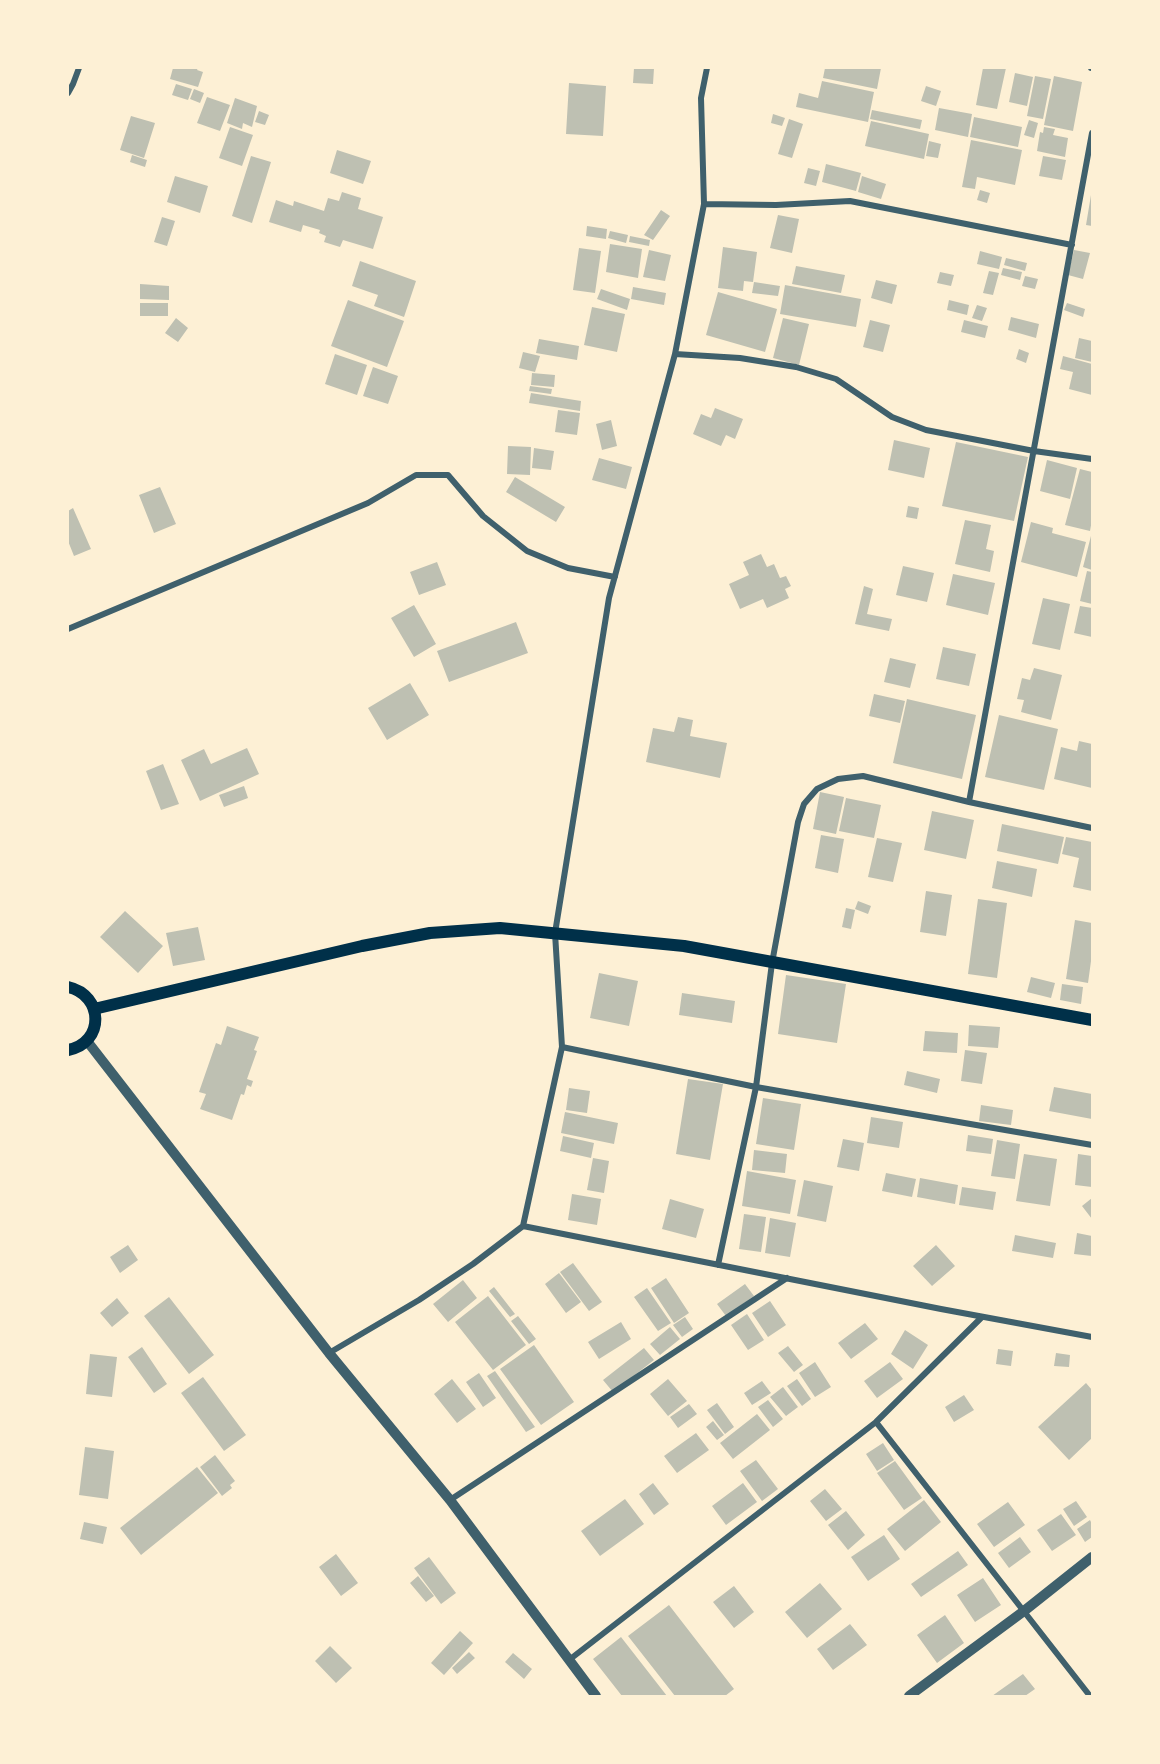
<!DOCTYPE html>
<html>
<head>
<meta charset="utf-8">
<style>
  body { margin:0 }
  #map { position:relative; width:1160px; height:1764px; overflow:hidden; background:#fdf0d5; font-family:"Libre Baskerville",serif }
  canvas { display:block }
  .frame { position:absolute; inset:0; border:69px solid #fdf0d5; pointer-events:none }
</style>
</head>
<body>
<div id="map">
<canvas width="1160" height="1764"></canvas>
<div class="frame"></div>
</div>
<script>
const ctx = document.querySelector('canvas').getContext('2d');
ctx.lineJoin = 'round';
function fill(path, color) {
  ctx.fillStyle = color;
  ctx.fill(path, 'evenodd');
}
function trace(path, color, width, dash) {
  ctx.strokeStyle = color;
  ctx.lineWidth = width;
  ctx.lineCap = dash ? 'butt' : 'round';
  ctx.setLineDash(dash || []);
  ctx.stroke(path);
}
fill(new Path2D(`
  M173,68h25l-1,2 6,2 -5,15 -28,-8z
  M634,68h20l-1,16 -20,-1z
  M825,68h56l-4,21 -54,-11z
  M983,68h23l-9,41 -21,-4z
  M1015,73l18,4 -6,29 -18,-4z
  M1035,76l16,3 -8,40 -16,-3z
  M1054,76l28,6 -9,49 -29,-6z
  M822,81l52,11 -6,30 -72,-15 3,-14 19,5z
  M569,83l37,3 -3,50 -37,-2z
  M176,84l16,5 -4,11 -16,-5z
  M926,86l15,5 -5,15 -15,-5z
  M194,89l10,4 -4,10 -10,-4z
  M207,97l23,8 -10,26 -23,-8z
  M235,98l22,8 -5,21 -9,-4 -1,6 -15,-6z
  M939,108l33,6 -4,23 -33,-7z
  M872,110l50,10 -2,9 -50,-10z
  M259,111l10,4 -4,10 -10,-3z
  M773,114l12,4 -3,8 -11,-3z
  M131,116l24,7 -11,35 -24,-8z
  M974,117l48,10 -4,20 -48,-10z
  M789,119l14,5 -11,34 -14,-4z
  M1029,120l9,3 -4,15 -10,-3z
  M871,121l58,13 -5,25 -59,-13z
  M230,127l23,8 -11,31 -23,-8z
  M1044,127l11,2 -2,6 15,3 -3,19 -28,-6 3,-19 3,1z
  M971,140l51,10 -7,35 -38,-8 -2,12 -13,-2z
  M929,141l12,3 -3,14 -12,-2z
  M337,150l34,11 -8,23 -33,-11z
  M132,155l15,5 -2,7 -15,-5z
  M251,156l20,6 -19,61 -20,-7z
  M1043,156l23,4 -4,20 -23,-4z
  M826,164l35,9 -5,18 -34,-9z
  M808,168l12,3 -4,15 -12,-3z
  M175,176l33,10 -8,27 -33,-11z
  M862,176l24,8 -5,15 -23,-7z
  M980,190l10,3 -3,10 -10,-3z
  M342,192l19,6 -3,11 25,8 -10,32 -30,-9 -3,7 -16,-5 2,-6 -7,-3 1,-3 -17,-5 -2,7 -32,-10 7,-22 17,6 1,-5 30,10 4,-13 11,3z
  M1091,195l1,1v30l-6,-1z
  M661,210l9,6 -17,24 -9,-5z
  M778,215l21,4 -7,34 -22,-5z
  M162,217l13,4 -8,25 -13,-4z
  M587,226l20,3 -1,10 -20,-3z
  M610,231l18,4 -2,8 -18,-5z
  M630,236l20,4 -1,6 -20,-4z
  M610,244l32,5 -4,29 -32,-6z
  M723,247l34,5 -4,30 -9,-1 -1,10 -25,-3z
  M579,248l22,3 -6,42 -22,-3z
  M649,250l22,5 -6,26 -22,-4z
  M1074,250l16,3 -7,26 -15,-4z
  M980,251l22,6 -3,12 -22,-5z
  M1006,258l21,5 -2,8 -21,-6z
  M360,261l56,20 -12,36 -30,-11 4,-11 -26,-9z
  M796,266l49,9 -4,18 -49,-9z
  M1003,268l19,4 -2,8 -19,-5z
  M989,271l10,2 -6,22 -10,-2z
  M940,272l14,3 -3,11 -14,-3z
  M1025,276l13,3 -3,10 -13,-3z
  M876,280l21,5 -5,19 -21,-6z
  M754,282l26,4 -2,10 -26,-3z
  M140,284l29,2v14l-29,-1z
  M785,285l76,14 -5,28 -76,-13z
  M633,287l33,6 -2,12 -33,-6z
  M601,289l29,10 -3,11 -30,-11z
  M718,292l59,17 -12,43 -59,-17z
  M348,300l56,21 -17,46 -56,-21z
  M949,300l20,5 -2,10 -20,-5z
  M140,303h28v13h-28z
  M1067,303l18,6 -2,8 -19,-7z
  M977,305l10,3 -5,13 -10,-3z
  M592,307l33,7 -8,38 -33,-7z
  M1011,317l28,7 -3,14 -28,-8z
  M176,318l12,10 -10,14 -13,-9z
  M783,318l26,6 -10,41 -26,-7z
  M870,320l20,5 -7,27 -20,-5z
  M964,320l24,6 -3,12 -24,-6z
  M1079,338l13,3v21l-17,-4z
  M539,339l40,7 -2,14 -41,-7z
  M1019,349l10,4 -3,10 -10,-4z
  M523,352l17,4 -5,16 -16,-4z
  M335,354l32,11 -10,30 -32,-11z
  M1063,356l29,8v31l-23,-6 4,-17 -13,-3z
  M373,367l25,9 -10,28 -25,-8z
  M532,373l23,2 -1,12 -23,-2z
  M530,386l22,3 -1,5 -22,-3z
  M531,393l50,8 -1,10 -51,-8z
  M715,408l28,11 -8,20 -9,-4 -5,11 -28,-12 8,-20 10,4z
  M558,410l22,3 -3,22 -22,-3z
  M611,420l6,26 -15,4 -6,-26z
  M894,440l36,8 -6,30 -36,-8z
  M956,442l72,15 -14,64 -72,-15z
  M508,446l23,1 -1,28 -23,-1z
  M534,448l20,3 -3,19 -19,-2z
  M599,458l33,9 -6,22 -34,-9z
  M1047,460l30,8 -7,31 -30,-8z
  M1080,469l12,3v48l-2,11 -25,-6z
  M515,477l50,30 -9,15 -50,-30z
  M160,487l16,37 -22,9 -15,-38z
  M908,506l11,2 -2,11 -11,-2z
  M73,508l18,41 -17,7 -6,-15v-30z
  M965,520l26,5 -5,24 8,2 -4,21 -35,-8z
  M1031,522l22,6 -1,5 34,9 -9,35 -56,-15z
  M1092,532v38l-9,-3z
  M761,554l6,13 7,-3 6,14 6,-2 5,10 -6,3 4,9 -22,10 -4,-9 -23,10 -11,-25 20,-9 -6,-13z
  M437,562l9,23 -27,10 -9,-23z
  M903,566l31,7 -7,29 -31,-7z
  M1087,571l5,1v32l-12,-3z
  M953,574l42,9 -7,32 -42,-10z
  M864,586l9,3 -6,25 25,5 -3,12 -34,-7z
  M1043,598l27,6 -10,46 -28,-6z
  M414,605l22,39 -22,13 -23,-39z
  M1080,606l12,2v29l-18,-4z
  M516,622l12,31 -79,29 -12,-31z
  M943,647l33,7 -7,32 -33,-7z
  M890,658l26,6 -6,24 -26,-6z
  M1034,668l28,7 -11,45 -30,-8 3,-12 -7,-1 5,-21 8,2z
  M410,683l19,32 -42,25 -19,-32z
  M874,694l31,7 -5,22 -31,-7z
  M907,699l69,16 -14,64 -69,-16z
  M999,715l59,14 -14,61 -59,-13z
  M678,717l15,3 -3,16 37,7 -7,35 -74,-16 7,-34 21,4z
  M1079,741l13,3v44l-38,-9 7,-32 16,4z
  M247,748l12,26 -59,27 -19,-41 23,-11 7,15z
  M163,764l16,40 -18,6 -15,-39z
  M244,786l4,12 -24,9 -5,-12z
  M820,792l24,5 -8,37 -23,-5z
  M846,798l35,7 -7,33 -35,-7z
  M932,811l42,9 -8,39 -42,-9z
  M1002,824l62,13 -6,27 -61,-13z
  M821,835l23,4 -6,34 -23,-5z
  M1066,837l26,5v49l-19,-4 6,-29 -17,-4z
  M877,838l25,5 -9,39 -25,-5z
  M997,861l40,8 -5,28 -40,-9z
  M926,891l26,4 -6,41 -26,-4z
  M978,899l29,4 -10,75 -29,-4z
  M858,901l13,5 -3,8 -13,-5z
  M846,908l9,2 -4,19 -9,-2z
  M125,911l38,35 -25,27 -38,-36z
  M1075,920l17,3v31l-4,29 -22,-4z
  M198,927l7,33 -32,6 -7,-33z
  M599,973l39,8 -9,45 -39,-8z
  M786,975l60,9 -9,59 -59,-9z
  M1031,977l24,6 -4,15 -24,-6z
  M1062,984l21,3 -2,17 -21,-4z
  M682,993l53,8 -3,22 -53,-8z
  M969,1025l31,2 -2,21 -30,-2z
  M227,1026l32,11 -5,13 3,1 -10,28 6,2 -2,6 -4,-2 -3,10 -3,-1 -9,26 -32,-11 6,-15 -7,-2 17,-49 5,2z
  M925,1031l33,2 -1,20 -34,-2z
  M965,1050l22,3 -5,31 -21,-3z
  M907,1071l33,8 -3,14 -33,-8z
  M688,1079l35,5 -13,76 -34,-6z
  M1054,1087l38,7v25l-43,-8z
  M569,1088l21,3 -3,22 -21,-3z
  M763,1098l38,6 -7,46 -38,-6z
  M981,1105l32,5 -2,15 -32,-4z
  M565,1112l53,11 -4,21 -53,-11z
  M871,1117l32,5 -4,26 -32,-5z
  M968,1135l25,4 -2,15 -25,-3z
  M563,1136l31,7 -3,15 -31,-7z
  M843,1139l21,4 -5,28 -22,-4z
  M997,1140l23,4 -5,35 -24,-3z
  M754,1150l33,4 -2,19 -33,-3z
  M1024,1154l33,5 -7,47 -34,-5z
  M1078,1154l14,2v31l-17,-2z
  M593,1158l16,3 -5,32 -17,-3z
  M747,1171l49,9 -6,34 -48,-8z
  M886,1173l30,6 -4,18 -30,-6z
  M920,1178l38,7 -3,19 -38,-7z
  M804,1180l29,6 -7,36 -29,-6z
  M962,1187l34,5 -3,18 -34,-5z
  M572,1194l29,5 -4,26 -29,-5z
  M1092,1198v21l-10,-13z
  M670,1199l34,10 -8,29 -34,-9z
  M744,1214l22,3 -5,35 -22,-3z
  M770,1218l26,5 -6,34 -25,-4z
  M1077,1233l15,3v20l-18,-2z
  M1015,1235l41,8 -3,15 -41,-7z
  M128,1245l10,15 -18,13 -10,-16z
  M936,1245l19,21 -23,20 -19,-20z
  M573,1263l29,39 -13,9 -29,-39z
  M559,1273l22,29 -15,11 -21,-29z
  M666,1278l23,35 -15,10 -23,-35z
  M463,1280l14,18 -29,24 -15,-18z
  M745,1284l9,12 -28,20 -9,-12z
  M494,1287l21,27 -5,3 -21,-26z
  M647,1288l24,35 -13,8 -24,-34z
  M488,1296l38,49 -33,25 -38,-48z
  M169,1297l45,58 -25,19 -45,-58z
  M117,1298l12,15 -17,14 -12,-14z
  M770,1301l16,24 -18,12 -16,-24z
  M747,1314l17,26 -16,10 -17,-25z
  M518,1316l18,23 -7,5 -18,-23z
  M685,1317l8,12 -11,8 -9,-12z
  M621,1322l10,17 -32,20 -11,-17z
  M865,1323l13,16 -27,20 -13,-16z
  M670,1327l10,12 -20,16 -10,-11z
  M905,1330l23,15 -15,24 -22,-15z
  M534,1345l40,57 -33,23 -41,-56z
  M788,1346l15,19 -9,7 -16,-19z
  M142,1347l25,37 -13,9 -26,-36z
  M644,1348l10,12 -41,32 -10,-12z
  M998,1349l15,2 -2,15 -15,-2z
  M1056,1353l14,2 -1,12 -15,-1z
  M90,1354l27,3 -5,40 -26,-3z
  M815,1362l16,25 -16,10 -16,-24z
  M890,1362l13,17 -26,19 -13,-17z
  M495,1371l40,56 -9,5 -39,-56z
  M479,1373l17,25 -13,9 -17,-25z
  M203,1377l43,58 -22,16 -43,-58z
  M452,1379l24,30 -19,14 -23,-29z
  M668,1379l19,22 -19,15 -18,-22z
  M797,1379l14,20 -9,7 -15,-20z
  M762,1381l9,12 -19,12 -8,-12z
  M1086,1383l6,7v48l-23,22 -31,-33z
  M783,1387l15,20 -12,9 -16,-19z
  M964,1395l10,15 -20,12 -9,-15z
  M768,1400l15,19 -10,8 -15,-20z
  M717,1403l17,24 -9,7 -18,-24z
  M689,1404l8,10 -19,14 -8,-11z
  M757,1414l13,16 -37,29 -13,-16z
  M713,1421l11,14 -7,5 -11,-13z
  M696,1433l13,17 -32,23 -13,-17z
  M883,1443l11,17 -17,11 -11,-17z
  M85,1447l29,4 -6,48 -29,-4z
  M215,1455l20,26 -5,4 2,3 -10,8 -22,-29z
  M756,1460l22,29 -16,12 -22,-30z
  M895,1461l27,37 -18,12 -27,-37z
  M197,1467l21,26 -77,62 -21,-27z
  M653,1483l16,21 -15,11 -15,-21z
  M743,1483l14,19 -31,23 -14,-19z
  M825,1489l17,20 -16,12 -16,-20z
  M625,1499l19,25 -44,32 -19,-25z
  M924,1500l17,22 -36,29 -18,-22z
  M1076,1501l11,16 -13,9 -11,-17z
  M1008,1502l17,23 -31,22 -17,-23z
  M846,1511l19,24 -17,15 -20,-25z
  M1061,1514l15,21 -24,16 -15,-21z
  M1090,1520l2,4v13l-7,5 -8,-13z
  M84,1522l23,5 -4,17 -23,-5z
  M884,1535l16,24 -32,22 -17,-24z
  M1020,1537l11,15 -22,16 -11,-15z
  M958,1551l10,14 -47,32 -10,-13z
  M336,1554l22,29 -17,13 -22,-29z
  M429,1557l27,36 -15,11 -27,-36z
  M418,1576l16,20 -8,6 -16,-19z
  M983,1578l18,27 -26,17 -18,-27z
  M820,1583l22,26 -35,29 -22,-26z
  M734,1586l20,26 -20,16 -21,-26z
  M669,1605l65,84 -9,7h-50l-47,-60z
  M945,1615l19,28 -27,20 -20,-28z
  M850,1624l17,21 -34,25 -16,-21z
  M460,1631l13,12 -29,32 -13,-12z
  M621,1637l46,59h-45l-29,-37z
  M330,1646l22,22 -16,15 -21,-22z
  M469,1652l6,6 -18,16 -5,-6z
  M513,1653l19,16 -8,10 -19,-17z
  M1023,1674l12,15 -10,7h-33z`), '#bec0b2');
trace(new Path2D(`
  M1091,68h1
  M68,93l5,-9 6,-16
  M704,204l72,1 74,-4 222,44
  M675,354l65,4 56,9 40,12 56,38 34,13 108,21 58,8
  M68,629l300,-126 48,-28h32l35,41 44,35 41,17 47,9
  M969,802l123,-669
  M562,1047l194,40 336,58
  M523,1226l39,-179 -7,-114 54,-335 66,-244 29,-150 -3,-106 6,-30
  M718,1265l38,-178 16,-124 26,-141 6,-18 13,-15 21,-10 25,-3 106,26 123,26
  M329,1353l90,-53 54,-36 50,-38 418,83 151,28
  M876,1422l214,274
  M450,1500l337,-222
  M569,1660l307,-238 106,-105`), '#3f606c', 6);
trace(new Path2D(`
  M87,1041l242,312 121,147 146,196
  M909,1696l115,-85 68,-54`), '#3f606c', 10);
trace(new Path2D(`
  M68,987c36,8 37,56 0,63
  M94,1009l268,-63 68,-13 70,-5 184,18 408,74`), '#003049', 12);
</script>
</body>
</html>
